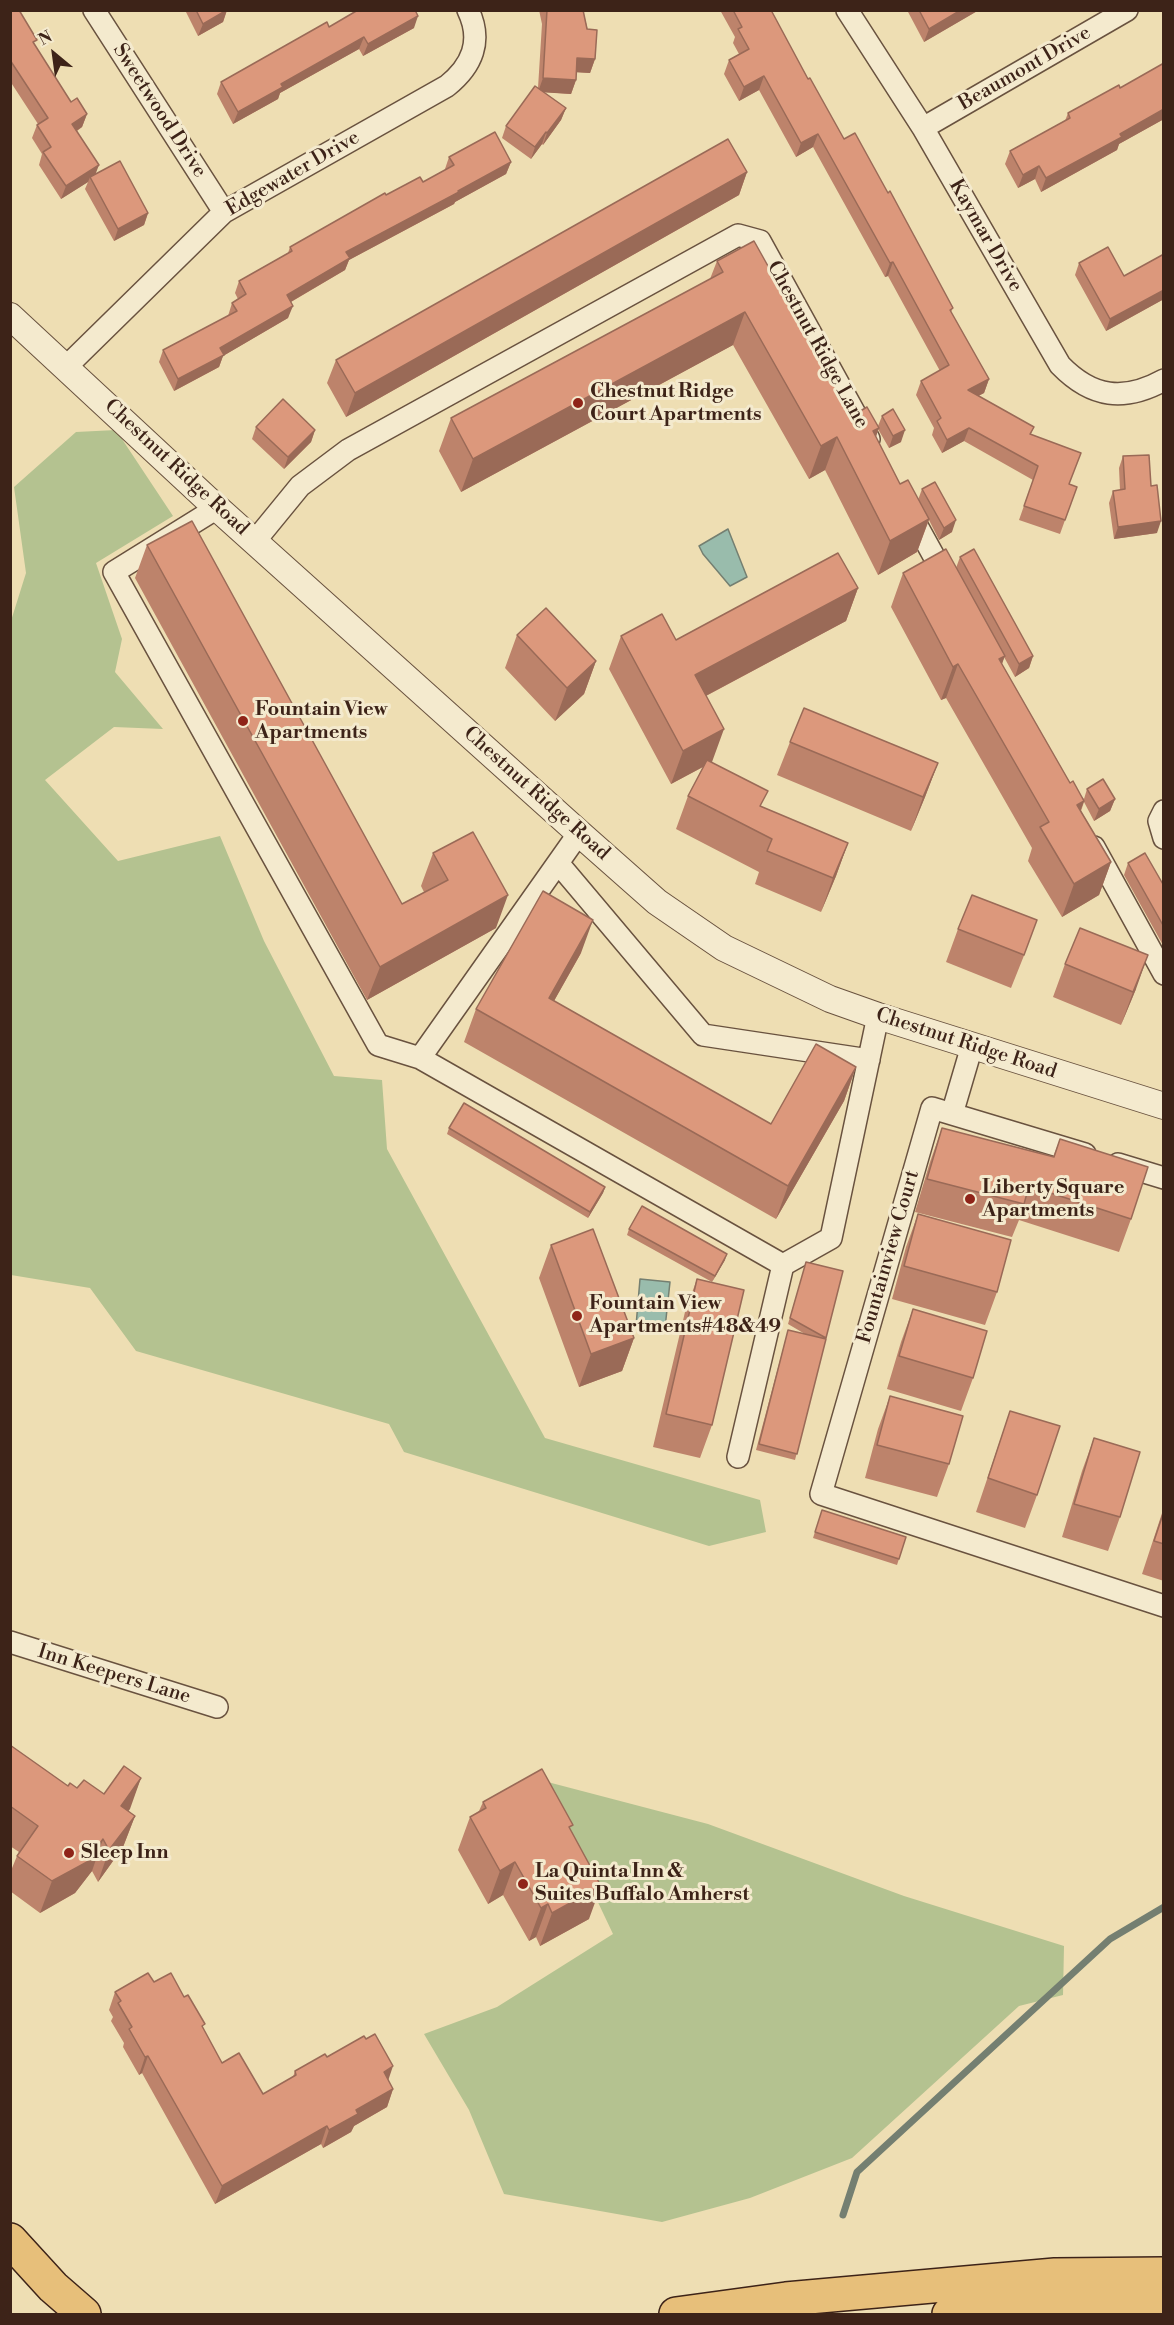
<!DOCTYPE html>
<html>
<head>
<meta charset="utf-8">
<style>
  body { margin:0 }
  #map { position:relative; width:1174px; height:2325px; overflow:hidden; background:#eedeb3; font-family:"Libre Bodoni",serif }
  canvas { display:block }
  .frame { position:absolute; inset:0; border:12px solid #3d2318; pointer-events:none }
  .north { position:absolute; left:24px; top:24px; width:60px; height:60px; -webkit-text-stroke:4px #f4eace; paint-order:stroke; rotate:331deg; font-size:16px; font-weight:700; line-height:24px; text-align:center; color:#3d2318 }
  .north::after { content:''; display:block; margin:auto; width:21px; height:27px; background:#3d2318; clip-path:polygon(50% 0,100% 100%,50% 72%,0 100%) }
</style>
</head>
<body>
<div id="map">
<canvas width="1174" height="2325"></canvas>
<div class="frame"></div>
<div class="north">N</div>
</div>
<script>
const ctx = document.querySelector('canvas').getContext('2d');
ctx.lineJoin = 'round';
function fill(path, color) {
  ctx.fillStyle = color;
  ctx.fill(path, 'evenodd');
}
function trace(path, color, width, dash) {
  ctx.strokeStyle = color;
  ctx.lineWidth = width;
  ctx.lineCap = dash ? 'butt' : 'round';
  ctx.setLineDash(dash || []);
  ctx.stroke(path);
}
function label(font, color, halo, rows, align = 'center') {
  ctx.font = font + ' "Libre Bodoni",serif';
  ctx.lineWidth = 6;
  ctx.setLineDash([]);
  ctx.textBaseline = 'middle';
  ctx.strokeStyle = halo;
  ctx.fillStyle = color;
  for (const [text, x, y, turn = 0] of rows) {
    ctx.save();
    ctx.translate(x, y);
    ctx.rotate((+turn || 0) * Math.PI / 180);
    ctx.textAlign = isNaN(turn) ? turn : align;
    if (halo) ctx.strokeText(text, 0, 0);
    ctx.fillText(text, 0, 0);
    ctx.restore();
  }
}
fill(new Path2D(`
  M116,430l57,86 -77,47 26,76 -7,33 48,57 -49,-2 -69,53 73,81 102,-25 44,105 70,135 48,4 5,69 158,289 215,62 6,32 -57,14 -305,-94 -15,-28 -253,-73 -46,-63 -79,-13 -1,-651 16,-51 -12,-86 62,-55z
  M540,1780l168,44 196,72 160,50 -1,49 -44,11 -167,152 -102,40 -88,24 -158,-28 -35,-84 -45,-76 73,-27 116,-73z`), '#b4c290');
const water = new Path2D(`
  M728,529l19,48 -17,9 -27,-32 -4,-8z
  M640,1279l30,3 -5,46 -29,-2z`);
fill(water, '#99bcac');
trace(water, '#747f71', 1.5);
trace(new Path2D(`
  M843,2215l14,-43 253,-233 54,-32`), '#747f71', 7);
const minor = new Path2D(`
  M94,10l130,202
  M847,10l76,118 137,237c32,33 64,37 104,15
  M923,128l204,-118
  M66,367l158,-155 223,-126c25,-20 36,-45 21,-76
  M217,508l-103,64 264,473 42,13 363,207
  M910,513l37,67
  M255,541l45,-55 48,-36 390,-215 22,6 109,198
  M1164,811l-5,10 5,17
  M1094,847l70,127
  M558,863l145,172 166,25
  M420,1058l159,-225
  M952,1114l20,-68
  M1085,1154l-153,-46 -111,386 343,112
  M1118,1164l46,14
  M738,1457l45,-192 48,-27 47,-222
  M10,1642l207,65`);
const tertiary = new Path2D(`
  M10,316l196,182 373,335 78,69 67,46 106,51 48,17 286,90`);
const motorway = new Path2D(`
  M10,2240l43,47 31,27
  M676,2314l110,-15 269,-24 109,-1
  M949,2314l123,-11 92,-6`);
trace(minor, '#69523f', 24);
trace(tertiary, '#69523f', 28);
trace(motorway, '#3d2318', 36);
trace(minor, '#f4eace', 21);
trace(tertiary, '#f4eace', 26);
trace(motorway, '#e7bf7a', 33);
fill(new Path2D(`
  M10,10l25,35 36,57 16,12 -5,13 -5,4 19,43 52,39 -4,12 -30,16 -29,-52 3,-7 -27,17 -22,-34 3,-11 -10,-16 5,-13 1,-1 -28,-43z
  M185,10h42l-4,12 -25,14z
  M539,10h44l12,49 -5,14 -14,-1v8l-5,14 -27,-2 22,16 -5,12 -18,25 -1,-1 -11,15 -29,-21 4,-12 32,-38 4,-64z
  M720,10h51l37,69 36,60 109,169 -2,4 38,67 -5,14 -6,3 56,31 -3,7 38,50 8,3 -17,47 -41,-14 14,-40 -69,-39 -22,12 -10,-18 2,-7 -18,-33 5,-14 19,-10 -52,-95 -3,1 -72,-130 -17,10 -37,-67 -20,11 -15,-27 5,-14 10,-6 -6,-11 2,-6z
  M907,10h72l-55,32z
  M329,27l85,1 -51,28 -4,-7 -79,44 -2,6 -45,25 -16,-30 4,-12z
  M1164,63v56l-45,25 -2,6 -76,42 -6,-13 -17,9 -13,-24 5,-13 55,-30 3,-8 52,-25z
  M449,157l62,5 -5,12 -51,28 -1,2 -105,56 -4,10 -54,32 -3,16 -65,38 -4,11 -45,24 -15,-29 4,-12 65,-34 4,-13 6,-4 -3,-6 4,-12 49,-28 2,-6 96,-52 37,-13 23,-12 -1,-1z
  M747,172l-8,23 -393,222 -19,-34 9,-23z
  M1164,254v45l-58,32 -31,-56 4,-12 45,13z
  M717,261l135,155 26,10 4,-10 19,26 -12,6 -11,-19 -2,8 24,47 18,16 4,-11 30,43 -13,8 -10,-20 -12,32 -39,23 -53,-105 -16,9 -76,-134 -272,147 -22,-41 12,-33 259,-139z
  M256,427l59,3 -4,12 -27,27 -32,-30z
  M1123,456l28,30 6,47 -43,6 -5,-36 4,-12 7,-1 -1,-22z
  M147,545l255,359 22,-12 -3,-6 12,-33 63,75 -129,72 -232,-422z
  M960,557l73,99 -4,12 -14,9 -11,-20 -2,7 68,119 14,16 3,-10 28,10 -5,12 -16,10 -10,-19 -3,9 30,51 -12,33 -37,22 -34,-56 4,-13 -86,-150 -5,2 -50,-93 12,-34 53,-5z
  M858,588l-12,33 -140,75 6,66 50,45 86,36 -12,33 -15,36 -66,-28 4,-12 -83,-43 12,-33 15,-29 -32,17 -62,-115 12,-33 55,4z
  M517,635l79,26 -12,33 -29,27 -50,-53z
  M790,742l148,21 -13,34 -14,34 -134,-56z
  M1128,863l36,23v61l-40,-72z
  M958,929l67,24 -14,35 -65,-26z
  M581,953l-27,48 217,123 85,-57 -12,34 -68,118 -312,-177 12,-33z
  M1065,964l71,25 -15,36 -68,-28z
  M449,1128l156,59 -2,6 -15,25 -141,-84z
  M942,1128l111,29 7,-18 71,80 -12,33 -100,-32 -7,17 -97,-25 15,-50z
  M918,1214l79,78 -12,33 -93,-26 14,-52z
  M629,1229l96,31 -13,22 -85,-47z
  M551,1245l83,93 -12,33 -43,16 -40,-109z
  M806,1262l37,9 -48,189 -39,-10 32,-120 17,4 -17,-10z
  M697,1279l15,146 -12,33 -47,-11 32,-135z
  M913,1309l60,69 -12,33 -74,-22 14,-47z
  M890,1396l59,68 -12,33 -72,-19 13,-49z
  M1010,1411l27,84 -12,33 -49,-16z
  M1094,1438l26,79 -12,34 -46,-14 20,-66z
  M1164,1507v74l-22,-7z
  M822,1510l84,27 -9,28 -84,-27z
  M10,1745l58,41 36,8 37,-16 -13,33 7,5 -12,31 -25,35 -6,-11 -17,22 -35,20 -30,-22v-18l7,-17 2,-4 -9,-6z
  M483,1802l88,29 18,88 -49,27 -4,-9 -7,4 -26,-46 -15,9 -30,-54 12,-33 9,-6z
  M154,1982l49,47 19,34 41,31 30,-17 2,-6 32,-14 61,23 5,9 -6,18 -33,19 -3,6 -28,16 -2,-4 -106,60 -73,-131 -3,2 -16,-28 1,-4 -13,-22 2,-4 -4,-7 6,-18z`), '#bd836b');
fill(new Path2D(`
  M227,10l-4,12 -25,14 5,-12z
  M961,10h18l-55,32 5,-13z
  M418,16l-4,12 -51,28 5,-12z
  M364,37l-5,12 -79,44 -2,6 -45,25 5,-12 43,-28z
  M577,58l18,1 -5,14 -18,-1z
  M764,76l-5,14 -20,11 5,-14z
  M543,78l33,2 -5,14 -33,-2z
  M566,108l-5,12 -18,25 4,-12z
  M1164,109v10l-45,25 -2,6 -76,42 5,-14 74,-44z
  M87,114l-5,13 -15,10 5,-13z
  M546,132l-4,12 -11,15 4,-12z
  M818,134l-5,13 -17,10 5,-14z
  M511,162l-5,12 -51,28 -1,2 -105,56 -4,10 -63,37 5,-12 59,-43z
  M99,165l-5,13 -4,-1 -2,5 -27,17 5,-13z
  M1039,166l-4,13 -17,9 5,-13z
  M747,172l-8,23 -393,222 9,-24z
  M148,213l-4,12 -30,16 4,-12z
  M893,262l-5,14 -3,1 5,-14z
  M1164,290v9l-58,32 4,-12z
  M293,306l-5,12 -65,38 -4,11 -45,24 4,-12 42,-31z
  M745,312l-12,33 -272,147 12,-33z
  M989,379l-5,14 -21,11 5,-14z
  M879,428l-12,33 6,-30z
  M969,428l-5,13 -22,12 5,-13z
  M315,430l-4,12 -27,27 4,-12z
  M905,430l-4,12 -12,6 4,-12z
  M837,437l-12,33 -16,9 12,-33z
  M929,519l-12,33 -39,23 12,-34z
  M956,520l-4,12 -13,8 5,-12z
  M1161,521l-4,12 -43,6 4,-12z
  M858,588l-12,33 -163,87 12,-33z
  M1005,656l-13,33 7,-30z
  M1033,656l-4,12 -14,9 4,-13z
  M596,661l-12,33 -29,27 12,-33z
  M958,664l-12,34 -5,2 12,-33z
  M724,729l-12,33 -41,22 12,-33z
  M938,763l-13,34 -14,34 12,-34z
  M1115,799l-5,12 -16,10 5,-12z
  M1084,801l-12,33 5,-29z
  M848,843l-12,33 -15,36 12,-34z
  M1111,862l-12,33 -37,22 12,-33z
  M508,895l-12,33 -129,72 13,-33z
  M593,920l-12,33 -44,78 12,-33z
  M1148,955l-12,34 -15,36 12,-33z
  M856,1067l-12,34 -68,118 12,-33z
  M605,1187l-2,6 -15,25 2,-6z
  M727,1254l-2,6 -13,22 3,-6z
  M634,1338l-12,33 -43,16 12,-33z
  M141,1778l-11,31 -21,28 12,-31z
  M135,1816l-12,31 -25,35 11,-32z
  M103,1839l-11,32 -17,22 -35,20 12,-32z
  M515,1862l-12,33 -15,9 12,-33z
  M601,1886l-12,33 -49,27 12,-33z
  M548,1904l-12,33 -7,4 12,-33z
  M148,2056l-6,17 -3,2 6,-18z
  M393,2066l-6,18 -3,-12z
  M393,2089l-6,18 -33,19 -3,6 -28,16 6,-18 27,-20z
  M327,2126l-6,18 -106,60 7,-18z`), '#9a6a57');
const building = new Path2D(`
  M10,10h9l18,30 -4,2 38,60 6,-4 10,16 -15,10 27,41 -33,21 -23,-34 8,-5 -14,-22 11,-7 -38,-58z
  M196,10h31l-24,14z
  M358,10h57l3,6 -50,28 -4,-7 -83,47 2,3 -45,25 -17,-30 106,-60 2,5z
  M547,10h36l4,19 10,1 -2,29 -18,-1 -1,22 -33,-2z
  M733,10h38l37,69 2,-1 34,61 11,-6 33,60 2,-2 63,117 -3,2 39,69 -21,11 66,37 -4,7 51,19 -12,31 8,3 -12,33 -41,-14 14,-40 -69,-38 -22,12 -10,-19 4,-3 -20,-37 28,-16 -56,-103 -3,1 -72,-129 -17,9 -37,-67 -20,11 -15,-27 20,-11 -11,-20 4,-2z
  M919,10h42l-32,19z
  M1164,63v46l-44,25 2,3 -76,41 -7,-12 -16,9 -13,-24 60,-33 -2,-5 51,-28 1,3z
  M535,86l31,22 -19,25 -1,-1 -11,15 -29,-21z
  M495,132l16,30 -53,29 1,1 -113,60 4,6 -63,37 6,11 -73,42 4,7 -46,24 -15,-29 74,-39 -5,-8 14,-9 -7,-13 53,-30 -2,-4 95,-54 1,2 34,-18 3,5 31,-17 -5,-8z
  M728,139l19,33 -392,221 -19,-33z
  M120,161l28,52 -30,16 -28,-52z
  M754,241l98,175 15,-9 12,21 -6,3 27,53 8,-4 21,39 -39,22 -53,-104 -16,9 -76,-134 -272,147 -22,-41 272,-146 -6,-11z
  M1108,247l16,29 40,-22v36l-54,29 -31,-56z
  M283,399l32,31 -27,27 -32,-30z
  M893,409l12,21 -12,6 -11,-20z
  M1149,455l2,31 6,-1 4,36 -43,6 -5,-36 12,-2 -2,-33z
  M935,482l21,38 -12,8 -22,-39z
  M192,521l210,383 46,-24 -15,-27 40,-21 35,63 -128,72 -233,-422z
  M946,549l59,107 -6,3 71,124 3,-2 11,20 -7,4 34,57 -37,22 -34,-57 9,-5 -91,-158 -5,3 -50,-94z
  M974,549l59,107 -14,8 -59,-107z
  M838,553l20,35 -163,87 29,54 -41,22 -62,-115 41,-22 14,26z
  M546,608l50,53 -29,27 -50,-53z
  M804,708l134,55 -15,34 -133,-55z
  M707,760l61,31 -8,15 88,37 -15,35 -66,-27 5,-12 -84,-43z
  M1103,779l12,20 -16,10 -12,-20z
  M1145,853l19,33v41l-36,-64z
  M543,891l50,29 -44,78 222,126 45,-80 40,23 -68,119 -312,-177z
  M972,895l65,25 -13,35 -66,-26z
  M1080,928l68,27 -15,37 -68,-28z
  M464,1103l141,84 -15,25 -141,-84z
  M942,1128l112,29 6,-18 88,28 -17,52 -102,-33 -5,18 -97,-25z
  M642,1206l85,48 -12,22 -86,-47z
  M918,1214l93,26 -14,52 -93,-26z
  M593,1229l41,109 -43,16 -40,-109z
  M806,1262l37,9 -17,67 -36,-20z
  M697,1279l47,11 -32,135 -46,-11z
  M913,1309l74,22 -14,47 -74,-22z
  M788,1330l38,9 -29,115 -38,-10z
  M890,1396l73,20 -14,48 -72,-19z
  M1010,1411l50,15 -23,69 -49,-17z
  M1094,1438l46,14 -20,65 -46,-13z
  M822,1510l84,27 -7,22 -84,-27z
  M1164,1511v33l-10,-3z
  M10,1745l58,41 2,-3 7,5 7,-8 20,14 20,-28 17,12 -20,28 14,10 -26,34 -6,-11 -16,23 -35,19 -35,-25 21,-30 -28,-20z
  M542,1769l31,56 -4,2 32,59 -49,27 -4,-9 -7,4 -26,-46 -15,9 -30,-54 16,-9 -3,-6z
  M148,1973l6,9 17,-9 13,24 4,-2 17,29 -3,2 20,37 17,-10 24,41 33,-19 -1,-4 30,-17 2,3 37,-21 2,3 9,-5 18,32 -9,6 9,17 -37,21 2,4 -29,16 -2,-4 -105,60 -74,-130 -3,1 -16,-28 3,-2 -14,-24 3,-2 -6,-9z`);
fill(building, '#dc987c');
trace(building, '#9a6a57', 1.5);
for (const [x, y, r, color] of [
  [578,403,6,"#8f2418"],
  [243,721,6,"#8f2418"],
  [970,1199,6,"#8f2418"],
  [577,1316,6,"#8f2418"],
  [69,1853,6,"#8f2418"],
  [523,1884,6,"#8f2418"]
]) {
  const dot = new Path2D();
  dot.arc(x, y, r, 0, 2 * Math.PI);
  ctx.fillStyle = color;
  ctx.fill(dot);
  trace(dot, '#f4eace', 2);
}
label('20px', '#3d2318', '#f4eace', [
  ["Beaumont Drive",1025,69,-30],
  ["Sweetwood Drive",159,111,57],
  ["Edgewater Drive",293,174,-30],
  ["Kaymar Drive",985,236,60],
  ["Chestnut Ridge Lane",817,345,61],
  ["Chestnut Ridge Road",176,468,43],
  ["Chestnut Ridge Road",536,794,42],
  ["Chestnut Ridge Road",966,1044,18],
  ["Fountainview Court",889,1257,-74],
  ["Inn Keepers Lane",114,1675,17]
]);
label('bold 20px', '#3d2318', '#f4eace', [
  ["Chestnut Ridge",590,392],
  ["Court Apartments",590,415],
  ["Fountain View",255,710],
  ["Apartments",255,733],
  ["Liberty Square",982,1188],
  ["Apartments",982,1211],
  ["Fountain View",589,1304],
  ["Apartments#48&49",589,1327],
  ["Sleep Inn",81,1853],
  ["La Quinta Inn &",535,1872],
  ["Suites Buffalo Amherst",535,1895]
], 'left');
</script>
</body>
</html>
